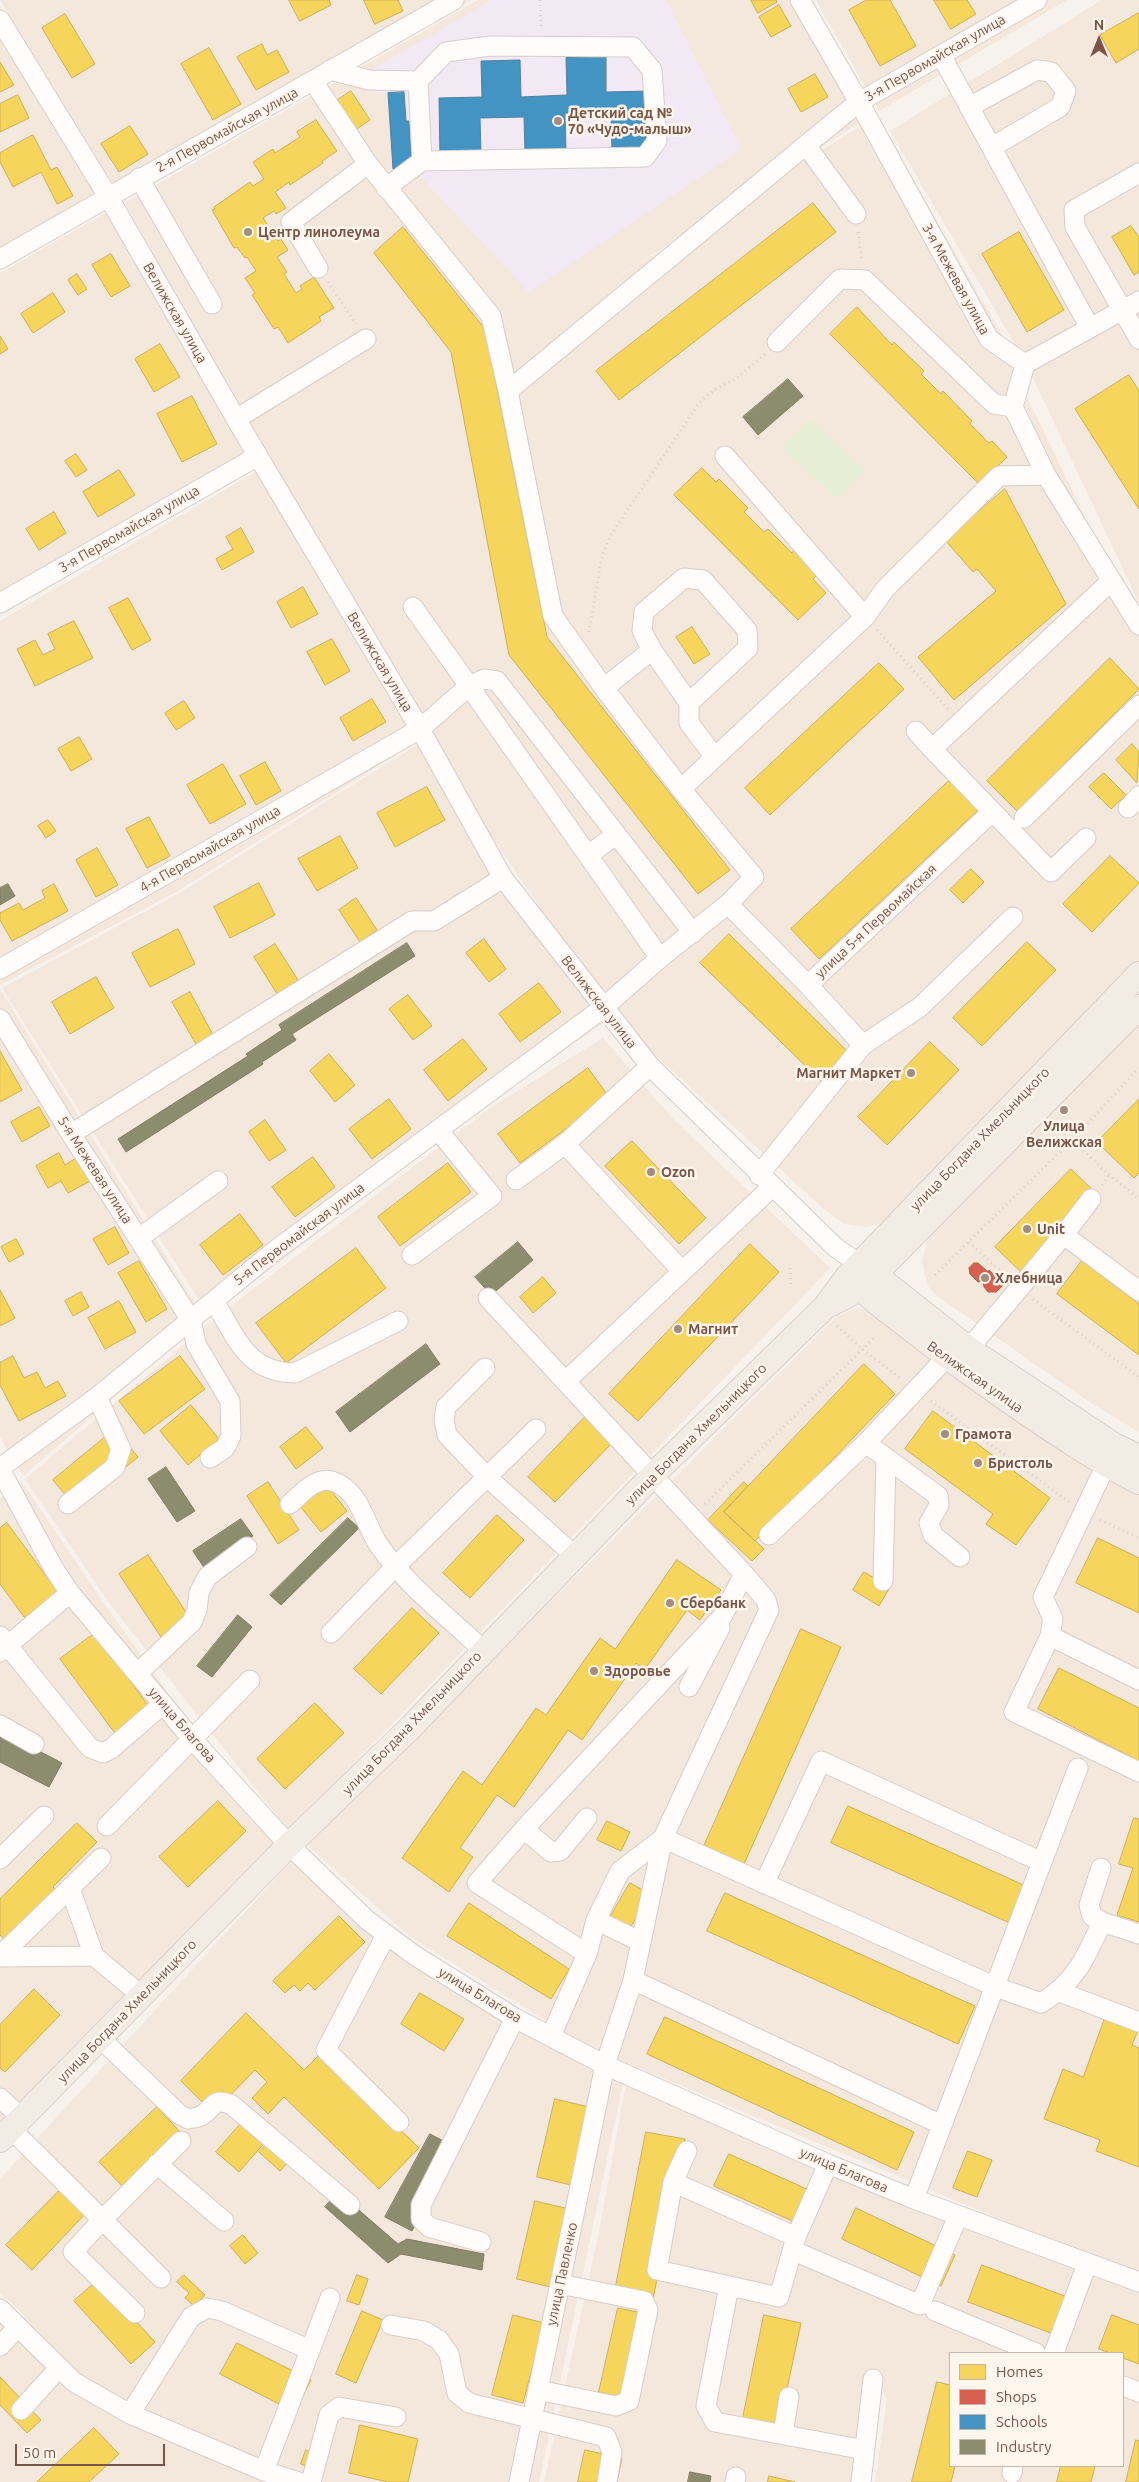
<!DOCTYPE html>
<html>
<head>
<meta charset="utf-8">
<style>
  body { margin:0 }
  #map { position:relative; width:1139px; height:2482px; overflow:hidden; background:#f8f2ec; font-family:Ubuntu,sans-serif }
  canvas { display:block }
  .legend { position:absolute; left:949px; top:2352px; width:175px; height:115px; box-sizing:border-box; background:#fff6ee; border:1px solid #cab5ac; margin:0; padding:6px 9px; list-style:none; font-size:15px; color:#7a5448 }
  .legend li { display:flex; align-items:center; gap:10px; height:25px }
  .legend b { width:25px; border:1px solid #cab5ac }
  .north { position:absolute; left:1074px; top:15px; width:50px; height:50px; -webkit-text-stroke:4px #fff6ee; paint-order:stroke; rotate:0deg; font-size:14px; font-weight:700; line-height:20px; text-align:center; color:#7a5448 }
  .north::after { content:''; display:block; margin:auto; width:18px; height:22px; background:#7a5448; clip-path:polygon(50% 0,100% 100%,50% 72%,0 100%) }
  .scale { position:absolute; left:15px; top:2444px; width:150px; height:22px; box-sizing:border-box; border:2px solid #7a5448; border-top:0; padding-left:6px; font-size:15px; line-height:18px; white-space:nowrap; color:#7a5448; -webkit-text-stroke:4px #fff6ee; paint-order:stroke }
</style>
</head>
<body>
<div id="map">
<canvas width="1139" height="2482"></canvas>
<ul class="legend">
<li><b style="height:14px;background:#f6d55c"></b>Homes</li>
<li><b style="height:14px;background:#d6604d"></b>Shops</li>
<li><b style="height:14px;background:#4393c3"></b>Schools</li>
<li><b style="height:14px;background:#8c8c6e"></b>Industry</li>
</ul>
<div class="north">N</div>
<div class="scale">50 m</div>
</div>
<script>
const ctx = document.querySelector('canvas').getContext('2d');
ctx.lineJoin = 'round';
function fill(path, color) {
  ctx.fillStyle = color;
  ctx.fill(path, 'evenodd');
}
function trace(path, color, width, dash) {
  ctx.strokeStyle = color;
  ctx.lineWidth = width;
  ctx.lineCap = dash ? 'butt' : 'round';
  ctx.setLineDash(dash || []);
  ctx.stroke(path);
}
function label(font, color, halo, rows, align = 'center') {
  ctx.font = font + ' Ubuntu,sans-serif';
  ctx.lineWidth = 5;
  ctx.setLineDash([]);
  ctx.textBaseline = 'middle';
  ctx.strokeStyle = halo;
  ctx.fillStyle = color;
  for (const [text, x, y, turn = 0] of rows) {
    ctx.save();
    ctx.translate(x, y);
    ctx.rotate((+turn || 0) * Math.PI / 180);
    ctx.textAlign = isNaN(turn) ? turn : align;
    if (halo) ctx.strokeText(text, 0, 0);
    ctx.fillText(text, 0, 0);
    ctx.restore();
  }
}
fill(new Path2D(`
  M0,0h471l-348,200z
  M478,0h334l63,113 -297,189 299,-186 147,257 -2,14 111,228 6,6v346l-244,247 -19,11 -11,2 -21,-3 -19,-14 -173,-158 -84,-103 -94,-139 -204,-348 -145,-259z
  M816,0h251l-188,111z
  M1102,0h37v603l-113,-240 -136,-232z
  M0,8l120,194 -120,67z
  M122,204l144,258 -266,154v-343z
  M268,465l160,270 -252,157 -176,93v-364z
  M430,737l119,212 56,73 -118,82 -278,212 -207,-328 176,-94z
  M0,989l205,330 -182,157 -23,-39z
  M1139,1019v413l-51,-31 -155,-108 -6,-9 -5,-22 5,-21 6,-9z
  M603,1038l70,81 157,149 -541,563 -179,-227 -85,-125 185,-157 280,-214z
  M855,1309h21l263,177v791l-510,-213 -63,-31 -155,-96 -104,-92 529,-528z
  M22,1482l83,123 171,238 -276,297v-642z
  M291,1862l139,115 136,78 57,28 -84,399h-248l-204,-94 -71,-81 -16,-13v-115z
  M626,2084l513,203v195h-264l12,-83 -4,-6 -4,6 -11,83h-324l55,-250zM950,2353h173v113h-173z
  M0,2298l14,11 70,83 86,39 81,45 19,6h-270z`), '#f4e7db');
fill(new Path2D(`
  M492,0h174l75,149 -212,144 -117,-125 -19,1 -5,-76h-19v-22z`), '#f3e9f4');
fill(new Path2D(`
  M810,418l55,53 -28,28 -55,-52z`), '#e6efd5');
const homes = new Path2D(`
  M289,0h40l2,5 -31,16z
  M364,0h34l5,11 -28,13z
  M751,0h25l1,2 -19,11z
  M867,0h23l26,46 -36,20 -31,-56z
  M934,0h33l9,14 -25,15z
  M779,5l12,21 -20,11 -12,-20z
  M1139,13v36l-23,14 -16,-28z
  M65,14l30,50 -23,14 -30,-50z
  M262,44l5,11 10,-5 12,22 -33,18 -19,-33z
  M209,48l32,56 -28,16 -32,-56z
  M0,62l14,23 -14,7z
  M815,74l13,23 -27,15 -13,-23z
  M351,91l19,29 -15,10 -19,-29z
  M18,95l11,23 -29,14v-28z
  M316,120l21,31 -15,10 1,2 -33,22 -1,-3 -14,10 11,16 -10,6 -2,-3 -11,7 15,23 3,-2 7,11 -11,7 10,15 -3,2 12,19 6,-4 -2,-3 14,-9 20,31 -15,9 2,4 -33,22 -10,-16 -4,2 -22,-34 3,-2 -10,-15 11,-7 -9,-14 -2,1 -8,-11 -3,1 -22,-38 3,-1 -1,-2 36,-25 3,4 11,-7 -11,-17 20,-13 2,4 25,-16 -3,-5z
  M130,126l18,28 -29,18 -18,-28z
  M33,135l18,35 6,-3 16,29 -16,8 -16,-32 -28,15 -13,-25v-9z
  M813,203l23,29 -217,168 -23,-29z
  M1131,226l8,11v35l-5,3 -22,-38z
  M403,227l82,102 62,308 183,233 -32,24 -189,-239 -58,-303 -77,-99z
  M1019,232l45,78 -37,22 -45,-78z
  M111,254l19,32 -19,11 -19,-32z
  M77,274l10,15 -9,6 -10,-15z
  M53,293l12,19 -32,21 -12,-19z
  M857,307l35,38 2,-3 30,29 -3,3 20,20 2,-3 29,30 -2,3 19,19 3,-2 15,16 -28,27 -149,-150z
  M0,336l8,13 -8,5z
  M160,344l20,33 -26,15 -19,-33z
  M1129,375l10,16v118l-64,-100z
  M192,396l25,48 -35,18 -25,-48z
  M76,454l11,16 -11,7 -11,-16z
  M702,468l14,14 3,-3 29,29 -4,4 20,20 4,-3 24,24 2,-3 24,24 -5,5 13,14 -28,27 -124,-125z
  M119,470l16,25 -37,22 -15,-25z
  M1005,489l61,115 -112,96 -36,-43 78,-66 -19,-22 -4,3 -28,-32z
  M54,512l12,21 -27,17 -13,-21z
  M241,528l13,24 -32,18 -6,-11 17,-10 -7,-12z
  M303,587l15,27 -27,14 -14,-26z
  M128,598l23,42 -19,10 -23,-42z
  M74,621l19,37 -58,28 -18,-37 18,-9 8,15 12,-6 -7,-15z
  M692,627l18,27 -16,10 -18,-27z
  M332,639l18,32 -25,14 -18,-33z
  M1110,658l29,31 -122,122 -30,-30z
  M879,663l25,26 -134,126 -25,-27z
  M372,699l14,23 -33,19 -13,-23z
  M184,701l11,17 -19,12 -11,-17z
  M79,737l13,22 -21,12 -13,-22z
  M1132,744l7,8 -2,31 -21,-23z
  M265,762l16,29 -25,14 -16,-29z
  M223,764l23,40 -36,20 -23,-39z
  M1104,773l22,22 -15,14 -22,-22z
  M950,780l28,30 -159,149 -28,-30z
  M427,787l18,33 -50,27 -18,-34z
  M149,817l21,39 -23,12 -21,-39z
  M48,820l8,11 -10,7 -8,-12z
  M340,836l18,32 -41,23 -19,-32z
  M97,848l21,37 -22,12 -20,-37z
  M1110,856l29,27 -47,49 -29,-28z
  M971,869l13,13 -21,21 -13,-13z
  M259,883l16,32 -45,23 -16,-31z
  M54,884l14,27 -56,30 -12,-21v-7l19,-10 4,7 22,-12 -3,-7z
  M356,898l21,32 -17,12 -21,-32z
  M178,929l17,35 -45,23 -18,-34z
  M729,934l121,120 -28,28 -122,-119z
  M484,939l22,30 -17,13 -23,-29z
  M1027,942l29,28 -74,76 -29,-28z
  M275,944l23,36 -21,14 -23,-37z
  M96,977l18,31 -44,26 -18,-32z
  M539,983l22,29 -41,30 -21,-28z
  M190,992l24,45 -17,9 -25,-44z
  M408,995l24,31 -19,14 -24,-31z
  M463,1039l24,30 -39,32 -24,-31z
  M930,1042l29,28 -72,75 -29,-28z
  M0,1051l22,39 -22,12z
  M329,1054l26,31 -20,17 -25,-31z
  M588,1068l21,29 -89,66 -22,-29z
  M389,1099l22,30 -39,30 -23,-30z
  M1139,1099v74l-5,5 -37,-36z
  M39,1107l11,19 -28,16 -11,-20z
  M265,1120l21,30 -17,11 -20,-29z
  M632,1141l74,77 -27,26 -74,-78z
  M59,1153l6,12 13,-8 14,23 -24,13 -7,-12 -13,7 -12,-22z
  M313,1157l22,30 -40,30 -23,-30z
  M448,1163l23,29 -71,54 -22,-29z
  M1071,1169l29,28 -75,79 -30,-29z
  M240,1214l23,31 -40,30 -23,-30z
  M115,1227l14,26 -21,12 -15,-26z
  M16,1239l8,15 -15,8 -8,-15z
  M750,1244l29,28 -141,149 -29,-27z
  M356,1248l30,40 -100,75 -30,-40z
  M139,1261l28,48 -21,13 -28,-49z
  M1082,1261l57,43v51l-82,-61z
  M543,1277l13,16 -23,20 -13,-16z
  M0,1290l15,28 -15,8z
  M81,1292l8,15 -16,9 -8,-15z
  M119,1301l17,31 -31,17 -17,-31z
  M13,1356l11,22 13,-6 8,16 13,-7 8,15 -47,25 -19,-36v-22z
  M180,1356l25,33 -61,45 -25,-33z
  M864,1364l31,30 -140,147 -31,-29z
  M191,1405l28,34 -31,26 -28,-34z
  M933,1411l117,87 -34,47 -30,-21 7,-10 -88,-65z
  M585,1417l27,26 -57,59 -27,-25z
  M306,1427l17,21 -27,21 -16,-22z
  M115,1429l23,28 -62,51 -23,-28z
  M318,1474l29,37 -26,21 -30,-37z
  M268,1482l31,48 -21,14 -31,-48z
  M744,1482l4,4 -24,26 40,37 -12,12 -44,-41z
  M497,1515l27,25 -54,58 -27,-25z
  M7,1523l57,77 -34,25 -30,-41v-56z
  M1098,1538l41,20v55l-63,-30z
  M148,1555l50,75 -29,19 -50,-75z
  M677,1560l44,30 -21,30 -13,-10 -42,59 -9,-6 -54,77 -14,-10 -54,77 -17,-12 -37,53 13,9 -24,35 -47,-34 61,-87 19,14 54,-77 10,7 54,-77 15,11z
  M864,1572l26,15 -11,19 -26,-16z
  M412,1608l27,25 -58,61 -27,-25z
  M801,1629l40,18 -97,217 -40,-18z
  M95,1633l60,82 -35,25 -60,-81z
  M1059,1668l80,40v53l-101,-52z
  M315,1703l29,30 -59,56 -28,-30z
  M218,1801l28,30 -58,56 -29,-30z
  M848,1806l180,81 -16,37 -181,-81z
  M1134,1818l5,1v103l-22,-7 16,-47 -14,-4z
  M607,1821l23,11 -9,19 -24,-11z
  M77,1823l20,19 -44,45 6,6 -51,50 -8,-8v-36z
  M630,1883l20,11 -21,36 -20,-11z
  M725,1893l250,113 -17,38 -251,-113z
  M469,1903l100,66 -18,30 -104,-63z
  M339,1916l26,26 -50,48 -7,-7 -8,8 -6,-6 -9,8 -12,-12z
  M34,1989l26,26 -55,57 -5,-4v-43z
  M420,1993l44,26 -20,32 -43,-27z
  M246,2013l58,57 17,-17 98,95 -40,41 -95,-92 -16,17 -16,-16 15,-16 -12,-12 -42,43 -32,-32z
  M665,2017l249,115 -17,38 -250,-116z
  M1105,2018l33,12 -6,15 7,3v119l-43,-16 4,-11 -56,-21 19,-50 20,8z
  M555,2099l34,8 -18,78 -34,-8z
  M157,2107l25,27 -57,55 -26,-27z
  M244,2120l23,20 -28,32 -23,-20z
  M646,2132l39,7 -32,160 -38,-8z
  M272,2139l20,19 -12,13 -21,-19z
  M968,2151l24,9 -15,37 -24,-9z
  M729,2154l93,42 -14,32 -94,-42z
  M62,2188l25,24 -55,58 -26,-25z
  M535,2201l34,8 -18,78 -34,-8z
  M856,2208l99,47 -14,31 -99,-47z
  M243,2235l15,18 -13,11 -15,-18z
  M982,2265l96,36 -14,37 -96,-36z
  M184,2275l21,20 -11,11 -9,-8 4,-5 -12,-11z
  M357,2275l11,4 -9,26 -12,-4z
  M98,2280l57,62 -24,22 -57,-63z
  M618,2308l30,6 -19,85 -30,-7z
  M362,2311l21,9 -27,63 -20,-9z
  M513,2315l31,8 -21,80 -31,-8z
  M764,2315l37,8 -24,113 -36,-8z
  M1112,2315l27,10v39l-16,-6v-5h-13l-11,-4z
  M237,2343l74,37 -16,32 -75,-38z
  M0,2377l41,43 -14,13 -27,-28z
  M937,2382l13,3v81h5l-4,16h-39z
  M360,2425l58,14 -10,43h-20l-39,-9z
  M94,2428l25,26 -30,28h-52z
  M1136,2440l3,1v41h-13z
  M306,2450l14,5 -6,14 -13,-5z
  M585,2450l37,8 -5,24h-39z
  M1061,2466h34l-4,16h-34z
  M769,2476l26,6h-27z`);
fill(homes, '#f6d55c');
trace(homes, '#d1ae56', 1);
const shops = new Path2D(`
  M974,1263h4l10,9 1,-2 15,14 -8,8h-8l-4,-5 -1,-6 -5,1 -8,-8 -1,-6z`);
fill(shops, '#d6604d');
trace(shops, '#ba5c4c', 1);
const schools = new Path2D(`
  M606,57v35l44,-1 2,60 -40,1 -1,-40 -46,1 1,39 -41,1 -1,-36 -44,1 1,37 -41,1 -1,-58 43,-1 -1,-36 39,-1 1,37 46,-2 -1,-37z
  M404,92l2,29h3l3,47 -19,1 -5,-76z`);
fill(schools, '#4393c3');
trace(schools, '#54809e', 1);
const industry = new Path2D(`
  M788,379l15,17 -45,39 -15,-18z
  M8,884l7,12 -15,9v-17z
  M407,943l8,13 -123,78 4,6 -34,22 1,2 -137,88 -8,-13 130,-83 -2,-2 36,-24 -3,-5z
  M518,1242l15,18 -42,35 -16,-18z
  M426,1344l14,20 -90,68 -14,-20z
  M166,1467l29,44 -18,11 -29,-43z
  M348,1518l11,10 -78,77 -11,-10z
  M241,1519l12,17 -48,33 -12,-18z
  M238,1615l14,12 -40,50 -15,-11z
  M0,1731l62,32 -13,24 -49,-25z
  M430,2134l27,14 -45,83 -27,-14z
  M338,2192l60,52 9,-5 77,15 -2,16 -81,-16 -13,9 -63,-56z
  M690,2472l21,4 -1,6h-22z`);
fill(industry, '#8c8c6e');
trace(industry, '#877b63', 1);
const minor = new Path2D(`
  M800,0l59,102 130,237 36,25 -12,43 33,68 93,150
  M0,20l109,178 127,221 184,310 83,149 147,188 185,181 34,24
  M941,55l149,273
  M330,70l39,10 49,1 28,-29 44,-6 143,1 19,23 5,71 -12,16 -223,4
  M313,81l55,83 123,152 17,75 45,225 51,72 77,101 73,88 -26,27
  M969,107l68,-37 14,2 15,19 -6,16 -68,40
  M806,145l53,-43 178,-102
  M1139,173l-65,37 1,17 64,112
  M139,178l73,126
  M386,188l36,-27 -4,-80
  M0,259l454,-259
  M318,268l-27,-46 77,-58
  M777,342l63,-63 25,1 129,124 19,3
  M1025,364l114,-63
  M508,391l298,-246 50,69
  M236,419l130,-80
  M725,456l140,161
  M0,603l258,-147
  M413,607l56,79 15,-7 13,2 196,252
  M652,650l37,53
  M604,688l48,-38 -10,-19 2,-19 40,-34 19,2 44,50 1,18 -59,55v20l25,33
  M916,731l16,18
  M681,789l184,-172 20,-28 114,-113 47,-1
  M1128,808l11,-12
  M1024,818l115,-113
  M1086,838l-35,34 -119,-123 178,-167
  M588,855l28,-20
  M0,969l420,-240 49,-43 191,272
  M808,985l55,60
  M0,1019l71,115 120,186 5,24 34,57 1,35 -6,12 -15,10
  M71,1134l341,-213h22l69,-43
  M565,1144l116,126
  M759,1175l104,-130 57,-38 93,-90
  M516,1180l49,-36 85,-78
  M1064,1235l75,56
  M139,1238l79,-57
  M412,1255l80,-59 -54,-66
  M488,1298l256,276 -22,43 -198,212 -47,54 110,71
  M214,1301c23,37 32,71 81,72l103,-52
  M969,1349c40,-50 84,-98 122,-150
  M485,1368l-39,39 -2,13 3,15 40,42 88,79
  M566,1381l206,-194
  M866,1443l72,53 1,9 -10,18 4,12 27,22
  M1106,1465l-63,132 10,22 -3,17 -36,76 125,60
  M0,1468l97,-71 176,-145 330,-244 57,-50 68,-54 80,81 184,-173
  M0,1469l54,100 16,24 122,146 97,106 78,75 47,35 101,63 90,47 223,99 86,35 225,83
  M68,1504l47,-37 6,-18 -24,-52
  M290,1504c11,-10 26,-28 42,-23 28,9 32,41 46,63 28,41 69,72 105,106
  M769,1535l97,-92 80,-85
  M883,1581l3,-123
  M331,1633l64,-66 141,-138
  M0,1636l90,112 13,5 8,-4 52,-45
  M1050,1636l89,44
  M0,1652l70,-59
  M138,1673l54,-51 5,-12 2,-17 8,-16 40,-30
  M689,1687l31,-59
  M0,1725l34,19
  M107,1826l143,-146
  M524,1829l27,23 9,-1 27,-33
  M0,1859l44,-43
  M1042,1862l36,-94
  M764,1884l57,-123 221,101 -128,337
  M70,1888l24,68
  M596,1920l45,22
  M1102,1922l37,12
  M386,1935l-60,115 73,72
  M0,1956l101,-98
  M0,1957l94,-1 48,40
  M633,1980l309,145
  M1060,1992l79,30
  M551,2036l36,-82 9,-34 24,-49 43,-33 106,-228 -3,-10 -22,-26
  M100,2038l79,76 9,5c4,-1 9,-1 13,-3 15,-9 10,-19 31,-11l118,100
  M0,2098l22,20
  M11,2129l150,149
  M687,2151l-14,31 -16,88 122,27 17,-60 32,-73
  M157,2164l67,57
  M673,2182l123,55
  M481,2242l-52,-15 -8,-8v-14l94,-187
  M794,2251l126,54 38,-89
  M729,2286l-23,120 9,16 150,28
  M0,2309l74,73 56,32 134,57 35,11
  M935,2311l101,42
  M135,2313l-62,-61 29,-32 79,-79
  M391,2325l33,6 15,9 10,14 8,39 12,10 137,34 6,15 -5,30
  M0,2346l18,-19
  M1054,2353l33,-89
  M1123,2386l16,6
  M538,2390l78,16 13,-5 19,-91 -4,-9 -84,-17
  M21,2410l38,-42
  M130,2414l61,-97 16,-9 15,3 88,39
  M783,2434l6,-37
  M264,2471l66,-173
  M1012,2473l1,-7
  M311,2482l18,-67 10,-8 57,10
  M519,2482l86,-417 28,-85 30,-142 333,149 45,16c34,-20 45,-46 61,-81l-10,-6 -3,-11 12,-37
  M735,2482l1,-5
  M861,2482l12,-103`);
const major = new Path2D(`
  M874,1274l95,75 145,96 25,12
  M848,1279c53,44 105,83 161,122 42,29 85,58 130,81
  M831,1304l29,-15 279,-282
  M0,2140l289,-295 122,-118 243,-253 171,-167 22,-30 292,-303`);
trace(minor, '#d7cdc8', 21);
trace(major, '#dacec9', 26);
trace(new Path2D(`
  M540,0l1,29
  M858,232l4,29
  M328,282l28,42
  M877,630l71,79
  M589,632l13,-76 10,-23 87,-130 15,-13 22,-11 29,-25
  M1054,1123l55,52 30,24
  M1102,1185l7,-10
  M969,1242l36,34
  M790,1268l1,16
  M935,1275l138,-136 66,-71
  M1033,1299l106,78
  M837,1326l25,23 40,30
  M931,1401l138,101
  M705,1504l169,-166
  M1100,1520l39,18`), '#dcd1cd', 3, [1, 4]);
trace(minor, '#fefdfc', 19);
trace(major, '#f3ece5', 24);
for (const [x, y, r, color] of [
  [558,121,5,"#a68b81"],
  [248,232,5,"#a68b81"],
  [911,1073,5,"#a68b81"],
  [1064,1110,5,"#a68b81"],
  [651,1172,5,"#a68b81"],
  [1027,1229,5,"#a68b81"],
  [985,1278,5,"#a68b81"],
  [678,1329,5,"#a68b81"],
  [945,1434,5,"#a68b81"],
  [978,1463,5,"#a68b81"],
  [670,1603,5,"#a68b81"],
  [594,1671,5,"#a68b81"]
]) {
  const dot = new Path2D();
  dot.arc(x, y, r, 0, 2 * Math.PI);
  ctx.fillStyle = color;
  ctx.fill(dot);
  trace(dot, '#fff6ee', 2);
}
label('14px', '#7a5448', '#fff6ee', [
  ["3-я Первомайская улица",935,58,-30],
  ["2-я Первомайская улица",227,130,-29],
  ["3-я Межевая улица",956,279,61],
  ["Велижская улица",175,313,60],
  ["3-я Первомайская улица",129,529,-30],
  ["Велижская улица",380,662,59],
  ["4-я Первомайская улица",210,849,-30],
  ["улица 5-я Первомайская",876,921,-43],
  ["Велижская улица",599,1002,52],
  ["улица Богдана Хмельницкого",980,1139,-46],
  ["5-я Межевая улица",95,1170,57],
  ["5-я Первомайская улица",299,1234,-37],
  ["Велижская улица",975,1377,35],
  ["улица Богдана Хмельницкого",696,1434,-45],
  ["улица Богдана Хмельницкого",412,1723,-46],
  ["улица Благова",182,1725,49],
  ["улица Благова",480,1995,31],
  ["улица Богдана Хмельницкого",127,2011,-46],
  ["улица Благова",844,2170,23],
  ["улица Павленко",562,2274,-78]
]);
label('bold 14px', '#7a5448', '#fff6ee', [
  ["Детский сад №",568,113],
  ["70 «Чудо-малыш»",568,129],
  ["Центр линолеума",258,232],
  ["Магнит Маркет",901,1073,"right"],
  ["Улица",1064,1126,"center"],
  ["Велижская",1064,1142,"center"],
  ["Ozon",661,1172],
  ["Unit",1037,1229],
  ["Хлебница",995,1278],
  ["Магнит",688,1329],
  ["Грамота",955,1434],
  ["Бристоль",988,1463],
  ["Сбербанк",680,1603],
  ["Здоровье",604,1671]
], 'left');
</script>
</body>
</html>
